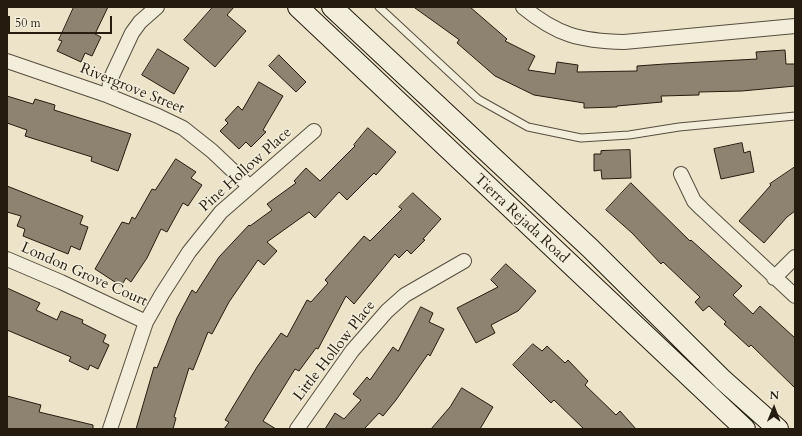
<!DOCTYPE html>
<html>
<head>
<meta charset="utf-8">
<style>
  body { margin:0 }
  #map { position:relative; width:802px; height:436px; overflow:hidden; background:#ece3c9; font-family:Cardo,serif }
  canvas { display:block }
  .frame { position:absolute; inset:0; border:8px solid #261b0f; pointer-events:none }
  .north { position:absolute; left:754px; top:388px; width:40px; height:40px; -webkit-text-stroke:3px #f3eddc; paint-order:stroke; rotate:1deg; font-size:11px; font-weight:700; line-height:16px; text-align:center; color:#261b0f }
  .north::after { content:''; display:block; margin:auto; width:14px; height:18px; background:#261b0f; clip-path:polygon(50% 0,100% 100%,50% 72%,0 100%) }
  .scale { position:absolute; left:8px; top:16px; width:104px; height:18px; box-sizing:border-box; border:2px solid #261b0f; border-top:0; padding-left:5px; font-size:12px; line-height:14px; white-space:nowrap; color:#261b0f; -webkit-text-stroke:3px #f3eddc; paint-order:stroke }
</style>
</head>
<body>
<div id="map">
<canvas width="802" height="436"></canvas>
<div class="frame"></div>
<div class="north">N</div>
<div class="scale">50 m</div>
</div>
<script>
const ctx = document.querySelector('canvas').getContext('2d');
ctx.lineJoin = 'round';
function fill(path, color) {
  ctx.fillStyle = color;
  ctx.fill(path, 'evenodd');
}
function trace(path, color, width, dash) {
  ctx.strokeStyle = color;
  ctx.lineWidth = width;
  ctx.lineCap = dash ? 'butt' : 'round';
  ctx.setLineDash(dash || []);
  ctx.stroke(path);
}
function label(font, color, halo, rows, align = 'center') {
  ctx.font = font + ' Cardo,serif';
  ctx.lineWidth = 3;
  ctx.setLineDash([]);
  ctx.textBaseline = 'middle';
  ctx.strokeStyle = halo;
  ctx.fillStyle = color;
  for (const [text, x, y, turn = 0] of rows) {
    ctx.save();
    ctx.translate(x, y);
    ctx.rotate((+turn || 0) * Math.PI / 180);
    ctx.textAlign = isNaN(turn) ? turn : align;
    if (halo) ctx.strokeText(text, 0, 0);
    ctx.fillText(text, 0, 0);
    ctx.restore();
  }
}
const building = new Path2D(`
  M74,7h34l-13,27 6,3 -9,19 -7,-3 -4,9 -24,-11 5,-10 -3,-1z
  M213,7h21l-7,8 19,16 -31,36 -31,-27z
  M414,7h56l37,32 -2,2 30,15 -7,14 27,4 2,-12 21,3 -1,7 60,-1v-5l28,-2 92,-5 -1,-7 29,-2 1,14h9v22l-53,5 -43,1v3l-38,1 1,6 -45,4v1l-33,1v-5l-50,-8 -39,-19 -38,-33 2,-3z
  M158,49l31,19 -15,26 -32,-19z
  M279,55l27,27 -10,10 -27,-26z
  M259,82l24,14 -20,34 3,2 -15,15 -5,-5 -7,7 -19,-18 8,-8 -3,-3 13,-14 4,4z
  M7,96l26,8 2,-5 20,6 -1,5 77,24 -13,37 -27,-10 1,-4 -67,-21 2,-6 -20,-7z
  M368,128l28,24 -20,23 -2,-2 -27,27 -8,-8 -24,26 -6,-6 -42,30 10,9 -13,14 -6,-5 -29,42 -17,32 -4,-2 -15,38 -4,-2 -15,49 2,1 -3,11h-37l18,-62 3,1 20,-50 15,-28 4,3 23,-36 30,-32 1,1 22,-16 -5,-6 29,-21 -2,-2 12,-13 14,13 35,-35 -1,-1z
  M742,143l2,10 6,-2 4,21 -33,7 -7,-30z
  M630,150l1,28 -29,1 -1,-9 -7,1v-17h7v-3z
  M176,159l20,13 -5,6 11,7 -14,21 -5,-3 -16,29 -6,-3 -14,29 -16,24 -5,-4 -5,8 -26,-17 27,-47 7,2 3,-7 3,2 17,-30 3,1z
  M795,167v44l-8,6 -23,26 -25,-22 32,-36 -1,-1z
  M631,183l59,58 1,-1 51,46 -9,9 20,19 7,-8 35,32v50l-44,-43 -2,2 -25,-23 2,-2 -17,-16 -6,5 -8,-9 5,-5 -37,-35 -2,2 -29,-31 -26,-23z
  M7,186l76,30 -3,8 8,3 -8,23 -9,-4 -3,8 -45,-18 2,-7 -8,-3 4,-10 -14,-4z
  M413,193l28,26 -18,20 2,1 -14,14 -4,-4 -8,8 -4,-4 -41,50 -8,-8 -28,53 -2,-1 -17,23 -4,-2 -32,52 13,8h-52l5,-7 -4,-2 32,-53 24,-34 6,4 20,-37 4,2 17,-19 -3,-3 39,-44 6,5 32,-32 -3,-2z
  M506,264l30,27 -18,20 -27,14 4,8 -19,10 -19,-35 41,-21 -7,-7z
  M7,288l33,15 -4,7 21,10 4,-9 22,9 -1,3 24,12 -3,7 6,3 -11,24 -8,-4 -2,5 -19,-9 2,-4 -64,-27z
  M421,307l12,6 -4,9 15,7 -14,27 -2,-2 -32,46 -13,16 -4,-3 -15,16h-39l10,-16 9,6 17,-19 -8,-6 14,-17 3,3 23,-33 5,4z
  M533,344l9,7 5,-5 18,17 3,-3 20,21 -3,4 31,30 4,-4 16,18h-52l-30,-29 -3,3 -38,-38z
  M462,388l31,19 -13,22h-49l19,-22z
  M7,396l34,9 -2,7 54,13v4h-86z`);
fill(building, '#8d8370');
trace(building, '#261b0f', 1);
const service = new Path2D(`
  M379,7l99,92 50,28 53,11 48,-3 50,-8 116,-11`);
const minor = new Path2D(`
  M523,7c34,28 57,34 101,35l171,-16
  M7,61l102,35 49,20 25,12 29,23 37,35
  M109,96l1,-16 22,-47 8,-11 17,-15
  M681,174l13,27 8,8 93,87
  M7,259l54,23 85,40
  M774,278l21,-21
  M110,429l36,-107 16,-28 27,-42 32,-40 93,-81
  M297,429l55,-78 35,-40 18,-16 59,-34`);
const secondary = new Path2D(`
  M298,7l447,422
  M332,7l258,241 133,132 55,49`);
trace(service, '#584d3e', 9);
trace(minor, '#584d3e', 16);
trace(secondary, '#261b0f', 22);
trace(service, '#f3eddc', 7);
trace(minor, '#f3eddc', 14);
trace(secondary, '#f3eddc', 20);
label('15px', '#261b0f', '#f3eddc', [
  ["Rivergrove Street",132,89,22],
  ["Pine Hollow Place",246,170,-42],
  ["Tierra Rejada Road",521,219,43],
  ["London Grove Court",84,275,24],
  ["Little Hollow Place",335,351,-52]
]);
</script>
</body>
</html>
